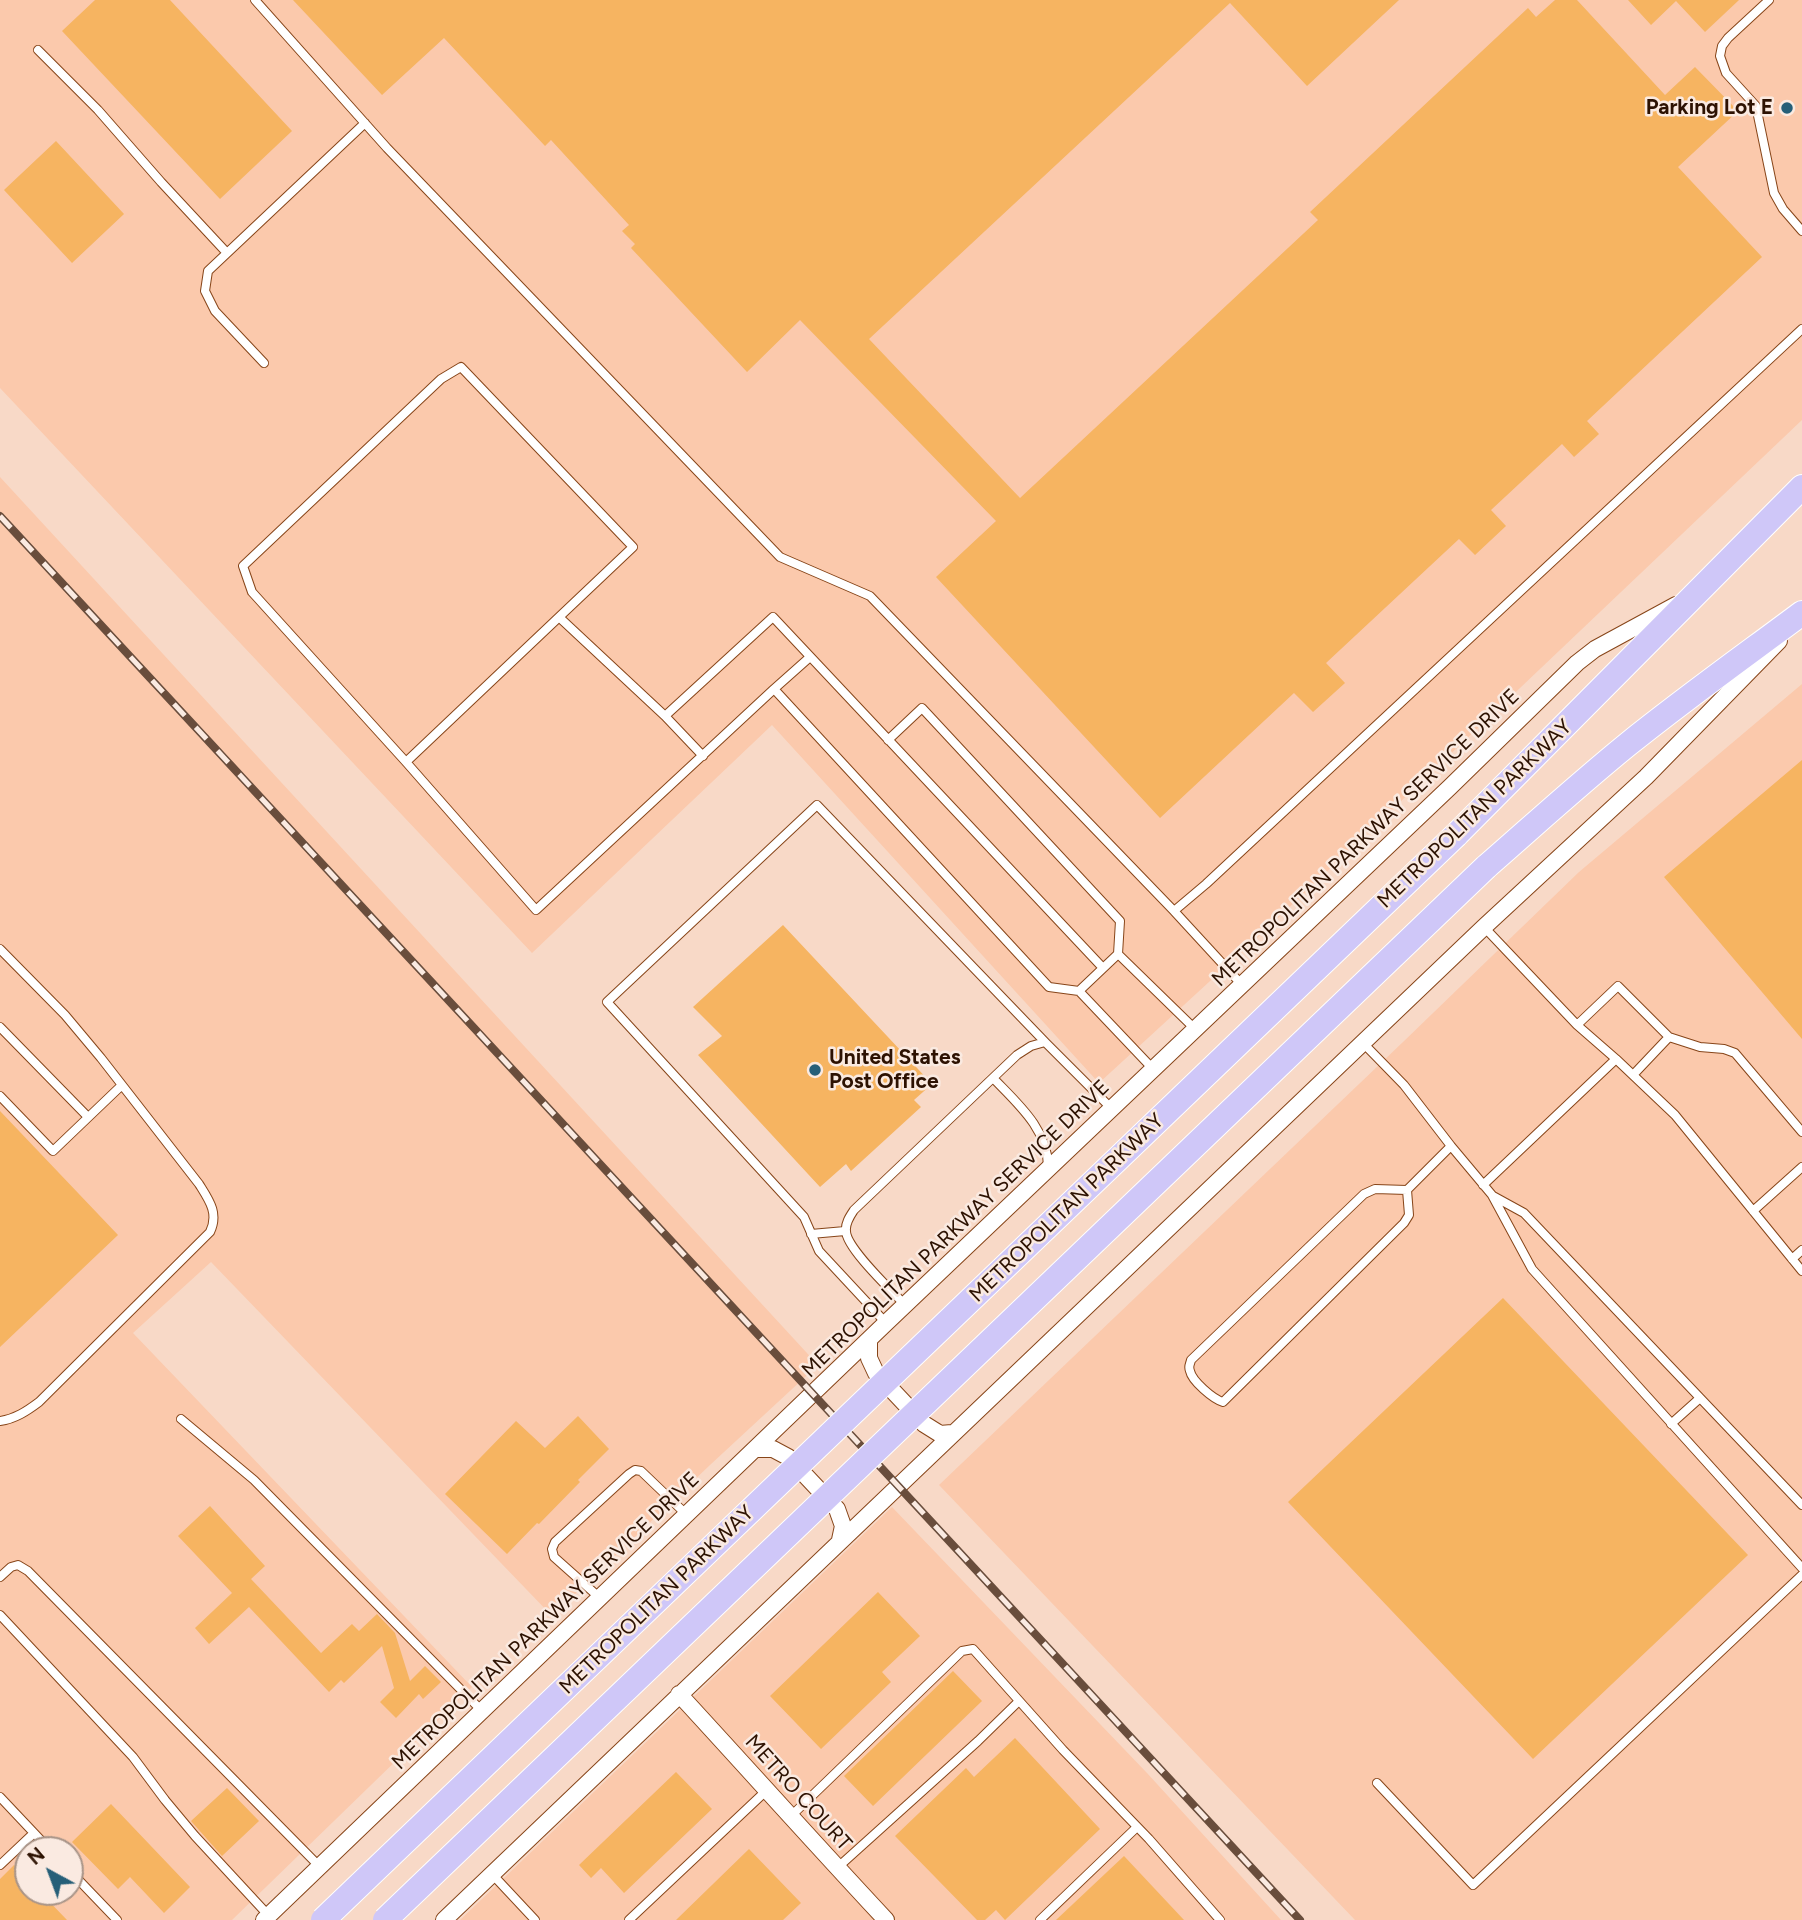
<!DOCTYPE html>
<html>
<head>
<meta charset="utf-8">
<style>
  body { margin:0 }
  #map { position:relative; width:1802px; height:1920px; overflow:hidden; background:#f8d9c7; font-family:Figtree,sans-serif }
  canvas { display:block }
  .north { position:absolute; left:14px; top:1836px; width:70px; height:70px; box-sizing:border-box; background:#faeae1; border:2px solid #a89488; border-radius:50%; rotate:319deg; font-size:19px; font-weight:700; line-height:28px; text-align:center; color:#2d1202 }
  .north::after { content:''; display:block; margin:auto; width:24px; height:32px; background:#265f78; clip-path:polygon(50% 0,100% 100%,50% 72%,0 100%) }
</style>
</head>
<body>
<div id="map">
<canvas width="1802" height="1920"></canvas>
<div class="north">N</div>
</div>
<script>
const ctx = document.querySelector('canvas').getContext('2d');
ctx.lineJoin = 'round';
function fill(path, color) {
  ctx.fillStyle = color;
  ctx.fill(path, 'evenodd');
}
function trace(path, color, width, dash) {
  ctx.strokeStyle = color;
  ctx.lineWidth = width;
  ctx.lineCap = dash ? 'butt' : 'round';
  ctx.setLineDash(dash || []);
  ctx.stroke(path);
}
function label(font, color, halo, rows, align = 'center') {
  ctx.font = font + ' Figtree,sans-serif';
  ctx.lineWidth = 5;
  ctx.setLineDash([]);
  ctx.textBaseline = 'middle';
  ctx.strokeStyle = halo;
  ctx.fillStyle = color;
  for (const [text, x, y, turn = 0] of rows) {
    ctx.save();
    ctx.translate(x, y);
    ctx.rotate((+turn || 0) * Math.PI / 180);
    ctx.textAlign = isNaN(turn) ? turn : align;
    if (halo) ctx.strokeText(text, 0, 0);
    ctx.fillText(text, 0, 0);
    ctx.restore();
  }
}
fill(new Path2D(`
  M0,0h1802v420l-544,517 -159,146 -327,-358 -240,228 -532,-565z
  M0,477l818,888 -108,100 -158,151 -341,-354 -78,71 339,354 -240,233h-232zM28,1850h42v42h-42z
  M1802,684v1236h-447l-416,-435 464,-443 176,-170z
  M892,1507l255,266 134,147h-821z`), '#fbc9ac');
fill(new Path2D(`
  M95,0h75l122,131 -72,68 -158,-168z
  M293,0h1106l-92,86 -77,-83 -361,336 151,159 298,-278 -8,-8 218,-204 8,9 19,-17h22l88,95 30,-28 43,44 -60,56 84,90 -175,164 12,13 -25,23 -12,-13 -71,66 15,16 -31,29 -16,-16 -133,124 19,20 -32,29 -19,-19 -134,125 -224,-241 60,-56 -196,-201 -53,52 -116,-124 4,-4 -13,-13 7,-6 -78,-85 -6,6 -101,-108 -62,57z
  M1628,0h111l-34,32 -29,-31 -25,24z
  M56,141l68,73 -52,49 -68,-73z
  M1802,760v279l-138,-162z
  M783,925l149,159 -18,16 7,7 -70,64 -5,-7 -26,23 -122,-132 24,-19 -29,-29z
  M0,1111l118,124 -118,112z
  M1503,1298l245,257 -215,204 -245,-257z
  M578,1416l31,33 -31,31 2,2 -41,42 -2,-1 -30,31 -62,-60 71,-73 29,27z
  M210,1506l55,60 -14,13 70,74 31,-29 7,7 18,-17 18,19 15,48 15,-15 16,16 -18,17 -4,-5 -23,24 -16,-16 14,-14 -12,-42 -38,37 -3,-3 -12,12 -80,-85 -40,37 -14,-16 37,-35 -54,-57z
  M878,1592l42,44 -38,36 9,10 -70,67 -51,-53z
  M953,1671l29,30 -109,105 -29,-30z
  M1015,1738l85,91 -95,91 -9,-10 -11,10h-8l-82,-84 71,-68 8,9z
  M676,1772l36,37 -88,84 -23,-25 -10,10 -12,-13z
  M227,1788l32,33 -37,35 -31,-35z
  M111,1804l79,83 -26,26 -34,-36 -12,12 -46,-47z
  M749,1849l52,54 -18,17h-107z
  M1124,1856l60,64h-128z
  M14,1865l14,15v12h12l27,28h-67v-41z`), '#f6b461');
const service = new Path2D(`
  M255,0l132,148 393,409 90,39 304,315 69,75
  M1769,0l-41,38 -6,8 -2,10 6,17 30,33 18,87 9,16 19,22
  M38,50l60,60 63,72 66,71
  M264,363l-49,-52 -10,-20 3,-20 157,-148
  M560,618l105,98 38,40
  M774,689l36,-32
  M665,716l108,-99 330,351
  M888,740l34,-32 198,213 -2,33
  M406,762l227,-215 -172,-180 -20,12 -198,187 9,26 154,170 130,148 238,-221 275,298 30,4
  M1174,911l32,-27 596,-555
  M1484,927l93,98 39,34 59,56 127,156
  M0,949l65,66 36,43 98,126c10,16 20,29 11,48l-171,170c-12,9 -24,17 -39,19
  M1577,1025l41,-39 51,51 31,10 24,2 11,4 67,79
  M0,1027l88,90
  M1363,1043l41,42 47,61 41,49 40,74 270,299
  M1154,1070l-75,-79 39,-37 78,76
  M1633,1075l36,-38
  M993,1078c24,25 56,52 55,90
  M0,1096l53,55 69,-66
  M1483,1185l133,-126
  M1407,1190l2,25 -5,8 -181,179c-10,-3 -31,-21 -33,-31 -2,-5 0,-6 1,-11l173,-166 11,-5 32,1 44,-44
  M1493,1196l31,17 278,292
  M1753,1211l49,-44
  M811,1234l34,-3
  M1792,1259l10,-9
  M905,1305c-13,-14 -59,-57 -59,-74 -1,-8 4,-15 8,-21l163,-155 14,-9 14,-4 68,68
  M886,1323l-67,-72 -15,-34 -197,-215 210,-197 228,237
  M181,1419l73,61 228,231
  M1671,1424l29,-26
  M0,1577l11,-10 7,-2 10,6 292,296
  M600,1598l-46,-41 -2,-8 3,-7 74,-68 6,-4 6,1 46,44
  M0,1615l133,142 32,43 30,36 74,80
  M1377,1783l96,102 329,-310
  M0,1797l34,36
  M790,1817l172,-166 11,-2 90,101 86,89 71,81
  M0,1865l34,-32 16,17
  M837,1868l141,-127 41,-40
  M70,1871l47,49
  M492,1874l43,46
  M629,1920l138,-130
  M1040,1920l97,-93`);
const minor = new Path2D(`
  M869,1340v18l7,15 48,51 16,10 12,-1
  M755,1449h18l15,8 49,52 6,17 -3,14
  M679,1694c69,75 137,151 207,226
  M264,1920l622,-597 564,-536 127,-124 18,-14 81,-44
  M444,1920l1040,-993 162,-150 133,-136`);
const primary = new Path2D(`
  M1456,835l346,-348
  M1486,867c47,-41 93,-83 141,-122 57,-46 116,-88 175,-132`);
trace(service, '#874519', 10);
trace(minor, '#874519', 18);
trace(primary, '#fff', 26);
trace(service, '#fff', 8);
trace(minor, '#fff', 16);
trace(primary, '#cfc7f8', 24);
const rail = new Path2D(`
  M0,516l1300,1404`);
trace(rail, '#694d3c', 8);
trace(rail, '#faeae1', 5, [16]);
const primaryBridge = new Path2D(`
  M323,1920l1133,-1085
  M385,1920l1101,-1053`);
trace(primaryBridge, '#fff', 26, []);
trace(primaryBridge, '#cfc7f8', 24);
for (const [x, y, r, color] of [
  [1787,108,7,"#265f78"],
  [815,1070,7,"#265f78"]
]) {
  const dot = new Path2D();
  dot.arc(x, y, r, 0, 2 * Math.PI);
  ctx.fillStyle = color;
  ctx.fill(dot);
  trace(dot, '#faeae1', 2.5);
}
label('bold 21px', '#2d1202', '#faeae1', [
  ["Parking Lot E",1773,108],
  ["United States",829,1058,"left"],
  ["Post Office",829,1082,"left"]
], 'right');
label('21px', '#2d1202', '#faeae1', [
  ["METROPOLITAN PARKWAY",1475,814,-44],
  ["METROPOLITAN PARKWAY SERVICE DRIVE",1366,838,-44],
  ["METROPOLITAN PARKWAY",1067,1208,-44],
  ["METROPOLITAN PARKWAY SERVICE DRIVE",956,1229,-44],
  ["METROPOLITAN PARKWAY",657,1600,-44],
  ["METROPOLITAN PARKWAY SERVICE DRIVE",546,1621,-44],
  ["METRO COURT",798,1793,48]
]);
</script>
</body>
</html>
